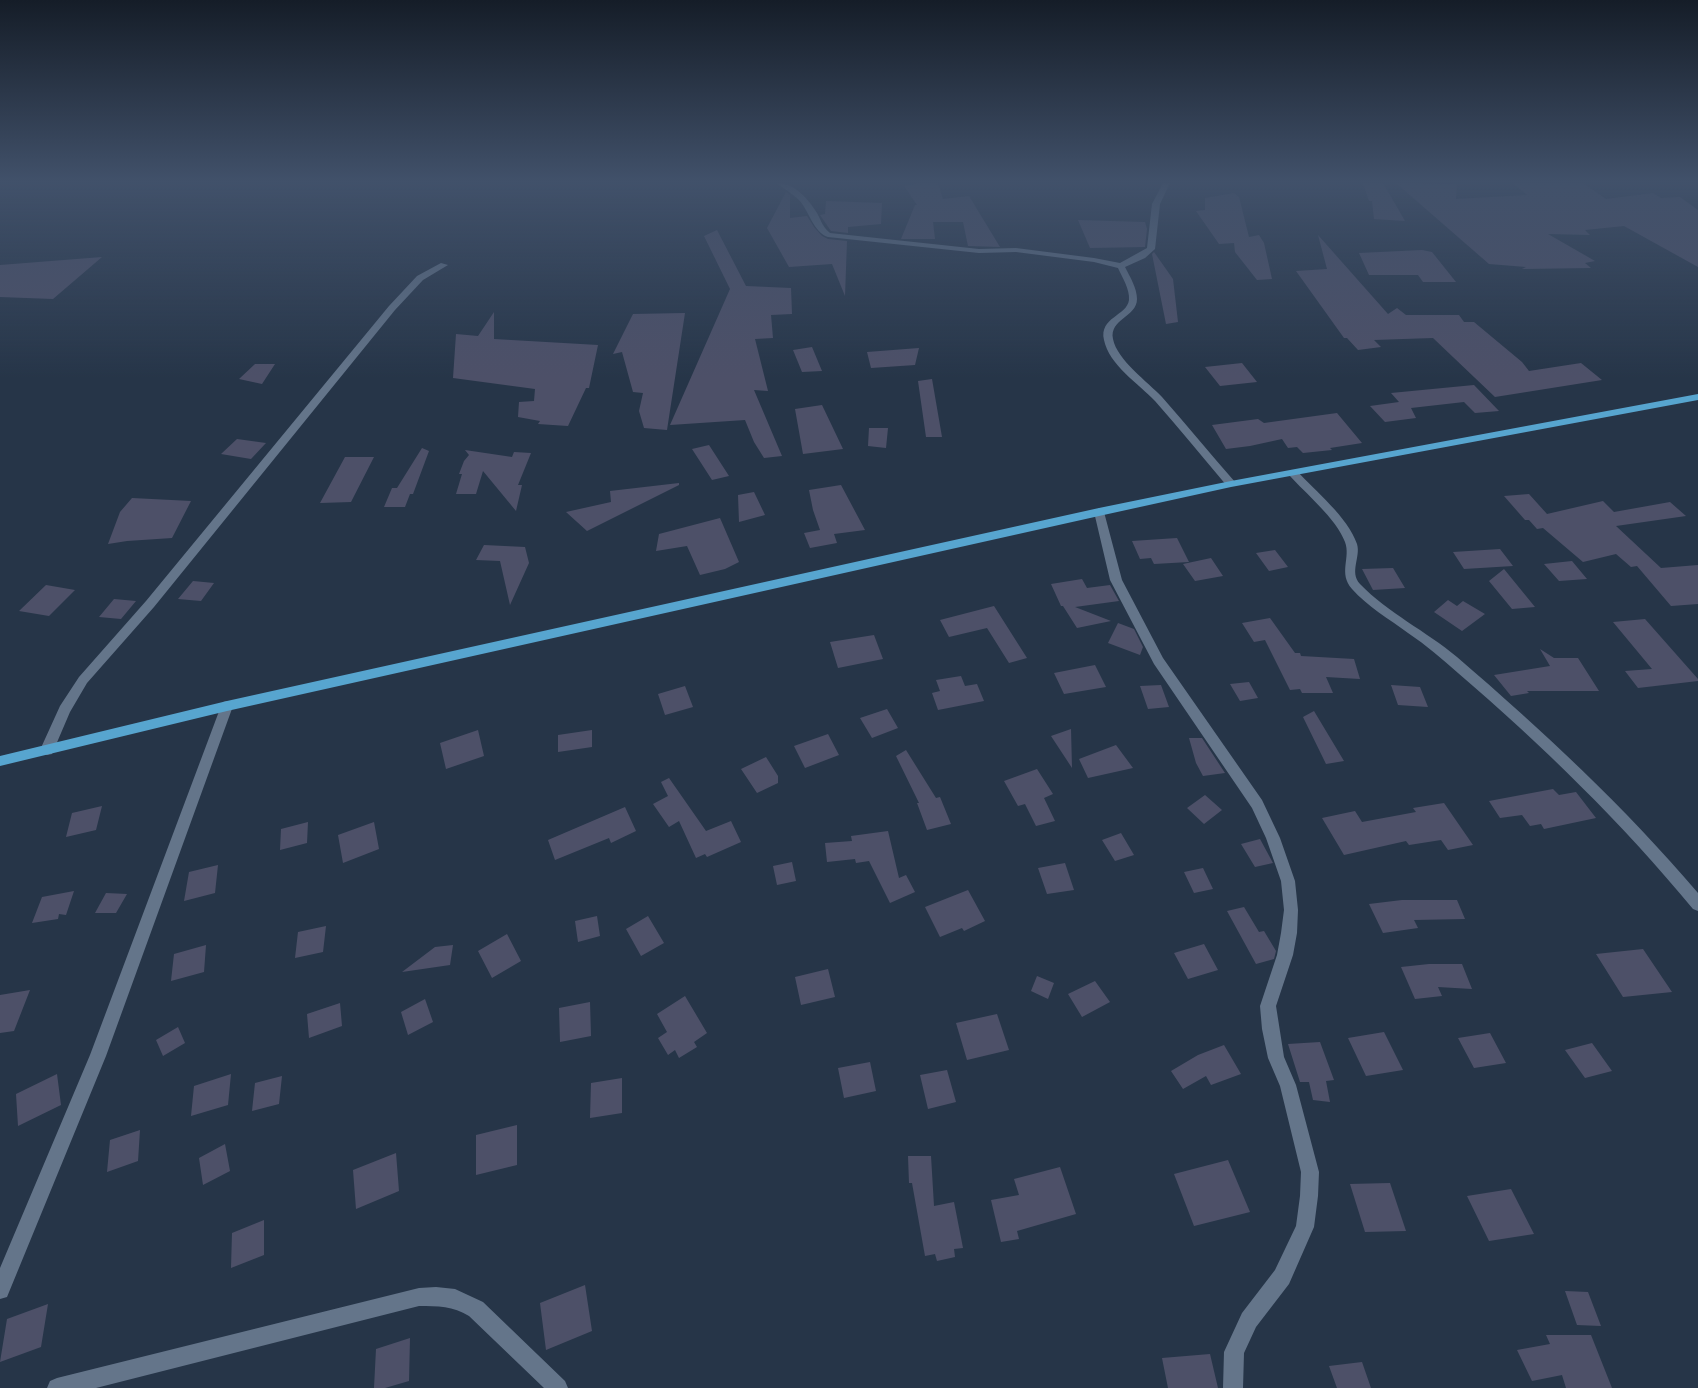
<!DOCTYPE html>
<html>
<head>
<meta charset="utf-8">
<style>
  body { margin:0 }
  canvas { display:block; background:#263548 }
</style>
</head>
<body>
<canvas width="1698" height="1388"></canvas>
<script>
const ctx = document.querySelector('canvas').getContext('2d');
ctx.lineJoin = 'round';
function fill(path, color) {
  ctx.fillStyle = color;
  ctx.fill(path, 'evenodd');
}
fill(new Path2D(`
  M918,183h20l5,16 26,-3 31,51 -32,-1 -5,-24h-30l2,17h-34l14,-34h2l-13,-19z
  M1363,183h20l22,38 -31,-2 -2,-18h-3z
  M1396,183l61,1 -1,15 71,-4 -14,-12h70l23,16 47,-6 8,5 19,-1 18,13v57l-74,-41 -39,4 5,5 -42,-1 47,27 -10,2 6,5 -69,1 4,-2 -37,-3z
  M786,192l4,3v23l17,-2 7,11 8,9 6,3 19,2 -2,55 -13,-32 -43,3 -22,-39z
  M1234,193l5,4 10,40 10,-2 5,8 8,36 -15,1 -22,-28 -1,-9 -15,1 -23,-33 9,-1v-12z
  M826,201l56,2 -1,21 -33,3v6l-17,-2 -11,-16 5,-1z
  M1078,220l67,2 2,7 -2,18 -55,1z
  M717,230l29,56 45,2 1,26 -21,1 2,23 -18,1 13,52 -14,-1 28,66 -18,2 -10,-16 -9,-22 -75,5 60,-136 -26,-53z
  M1318,235l70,79 9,-6 9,7h53l5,7h10l48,40 7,9 52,-8 21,17 -107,17 -62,-59 -59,2 7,7 -23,3 -11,-12h-3l-48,-67 31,-2z
  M1422,250l10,2 24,30h-33l-5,-7h-49l-10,-22z
  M1154,252l19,27 5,43 -12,2 -14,-70z
  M102,257l-49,42 -53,-2v-32z
  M494,312v27l104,6 -9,43h-3l-18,38 -30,-2 2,-3 -22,-4 1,-15 15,-1 1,-12 -82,-11 3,-44 22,2z
  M685,313l-18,117 -23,-2 -5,-17 4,-18 -10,-1 -11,-40 -9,2 20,-40z
  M812,347l10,24 -20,1 -9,-22z
  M919,348l-4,17 -44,3 -4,-16z
  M1242,363l15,19 -37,4 -15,-19z
  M255,364h20l-13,20 -23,-5z
  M932,379l10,58h-16l-8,-56z
  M1474,385l25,26 -24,2 -11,-11 -53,6 5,10 -31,4 -15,-16 29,-4 -8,-9z
  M822,405l21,44 -40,5 -8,-45z
  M1337,413l25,30 -32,5 2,2 -29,3 -6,-6 -9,1 -6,-9 -32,7 -24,3 -14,-24 46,-6 6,4z
  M869,428h19l-2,20 -18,-2z
  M237,439l29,4 -15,16 -30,-5z
  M709,445l20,31 -17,4 -20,-31z
  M422,448l7,3 -16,43h-3l-5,13h-21l8,-19h5z
  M465,450l47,7 2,-5 17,1 -13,32h4l-6,26 -33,-40 -7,23h-20l6,-20h-3l5,-13 5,-6z
  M345,457h29l-23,45 -31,1z
  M679,483v2l-92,46 -21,-19 45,-10 -1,-11z
  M841,485l24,45 -31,4 3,9 -27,5 -6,-15 16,-3 -7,-20 -4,-20z
  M754,492l11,23 -26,7 -1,-27z
  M1529,494l18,20 56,-13 11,11 56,-10 16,14 -70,10 45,42 37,-3v39l-27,2 -34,-40 -6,1 -15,-13 -33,8 -40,-34 -6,1 -8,-9h-4l-21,-24z
  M132,498l59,3 -19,37 -45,3 -19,3 12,-32z
  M720,518l19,44 -14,7 -25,6 -13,-29 -31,5 3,-17z
  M1177,538l12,24 -35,2 -3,-6 -11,1 -8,-18z
  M484,545l41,2 4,16 -19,42 -10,-44 -24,-1z
  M1500,549l13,17 -49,3 -11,-17z
  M1275,550l13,17 -19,4 -13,-18z
  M1211,558l12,18 -28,5 -12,-17z
  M1572,561l15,18 -28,2 -15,-17z
  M1393,568l12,20 -32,2 -11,-21z
  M1504,569l31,38 -23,2 -23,-28z
  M1082,579l5,9 23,-3 9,16 -44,6 36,14 -34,7 -14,-22h-2l-10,-22z
  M193,581l21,2 -13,18 -23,-2z
  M46,585l29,5 -26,26 -30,-5z
  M114,599l22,2 -15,18 -22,-2z
  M1448,600l9,6 6,-5 22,13 -23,17 -28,-19z
  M994,606l33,52 -18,5 -22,-35 -38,9 -9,-17z
  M1270,618l25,35h5l1,3 53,3 6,20 -34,-2 7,16h-31l-2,-4 -10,1 -25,-50 -11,2 -12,-19z
  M1645,619l53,60v2l-60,7 -13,-17 27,-2 -39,-47z
  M1118,623l16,6 9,18 -3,8 -32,-12z
  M874,635l9,24 -45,9 -8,-26z
  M1540,649l14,9h24l21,33h-72l2,2 -18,3 -17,-21 56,-9z
  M1095,665l11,22 -42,7 -10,-21z
  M961,676l4,10 12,-2 7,17 -46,9 -6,-17 8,-2 -4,-11z
  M1249,682l9,16 -18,3 -10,-17z
  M1161,685l8,22 -21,2 -8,-23z
  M1391,685l29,2 8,20 -30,-2z
  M685,686l8,21 -28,8 -7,-21z
  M887,709l11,19 -26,10 -12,-20z
  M1314,711l30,50 -18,3 -23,-47z
  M1071,729l1,39 -21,-32z
  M478,730l6,26 -38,13 -6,-26z
  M592,730v17l-34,5v-17z
  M828,734l11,21 -34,13 -11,-22z
  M1189,738h13l23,35 -22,3 -7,-13z
  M1116,745l17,23 -45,10 -9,-19z
  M906,750l30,48 4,-1 11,27 -24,6 -10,-27h2l-23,-47z
  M766,757l12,19v7l-21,10 -16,-24z
  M1037,769l16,25 -9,4 11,23 -19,5 -11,-22 -7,2 -14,-25z
  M669,778l37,53 25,-10 10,21 -34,15 -2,-3 -9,4 -17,-37 -10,6 -16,-23 15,-8 -7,-14z
  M1553,789l6,6 17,-3 20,26 -52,11 -3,-5 -11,2 -8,-11 -22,3 -11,-17z
  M1205,795l17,15 -18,14 -17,-16z
  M1444,803l29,42 -25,5 -7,-10 -32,5 -3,-4 -62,14 -22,-37 33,-7 7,11 54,-10 -3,-4z
  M102,806l-6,24 -30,7 6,-24z
  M625,807l11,24 -25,12 -2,-5 -54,22 -7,-20z
  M308,822l-1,21 -27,7 1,-21z
  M374,822l5,27 -36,14 -5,-28z
  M888,831l11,47 7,-3 9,17 -25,11 -21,-42 -13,2 -1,-4 -28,3 -2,-19 27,-2 -1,-5z
  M1121,833l13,22 -19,6 -13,-21z
  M1260,839l13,24 -18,4 -14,-23z
  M792,862l4,19 -19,4 -4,-19z
  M1065,863l9,27 -27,4 -9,-26z
  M218,865l-3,28 -31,8 5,-29z
  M1203,868l10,21 -19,4 -10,-21z
  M968,890l17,31 -21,10 -2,-3 -22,9 -15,-30z
  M74,891l-8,24 -7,-1 -1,5 -26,4 10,-26z
  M106,893l21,1 -11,19h-21z
  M1402,900h55l8,19 -51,1 4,8 -35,5 -14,-29z
  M1244,907l15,25 5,-1 12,20 -2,8 -18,5 -29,-53z
  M597,916l3,20 -22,6 -3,-21z
  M648,916l16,27 -23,13 -15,-27z
  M326,926l-3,26 -28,6 3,-26z
  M507,934l14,27 -29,17 -14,-27z
  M1204,944l14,26 -30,9 -14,-26z
  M206,945l-2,27 -33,9 3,-27z
  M453,945l-3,20 -48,7 33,-25z
  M1643,949l29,43 -49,5 -27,-43z
  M1429,964h33l10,25 -34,-2 4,9 -27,3 -14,-32z
  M828,969l7,28 -34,8 -6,-28z
  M1037,976l17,7 -6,16 -17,-8z
  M1095,981l15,21 -28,15 -14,-23z
  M30,990l-16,41 -14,2v-38z
  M685,996l22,37 -13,9 3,5 -18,11 -4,-8 -7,5 -10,-17 9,-6 -10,-18z
  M425,999l8,23 -25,13 -7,-23z
  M590,1002l1,34 -31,6 -1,-34z
  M340,1003l2,23 -33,12 -2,-24z
  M997,1014l12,36 -42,10 -11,-37z
  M178,1027l7,16 -22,13 -7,-16z
  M1384,1032l19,38 -37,6 -18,-38z
  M1490,1033l16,30 -32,5 -16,-30z
  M1320,1042l14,38 -8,1 4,21 -17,-2 -4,-18h-9l-12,-38z
  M1592,1043l20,28 -27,7 -20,-28z
  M1224,1045l17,29 -30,11 -5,-9 -23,13 -12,-18 27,-16z
  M870,1062l6,29 -32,7 -6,-30z
  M947,1070l9,32 -28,7 -8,-34z
  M57,1074l4,31 -43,21 -2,-32z
  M231,1074l-3,31 -37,11 3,-30z
  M282,1076l-3,28 -27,7 3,-28z
  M622,1078v35l-32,5 1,-35z
  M517,1125v40l-41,10v-40z
  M140,1130l-2,31 -31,11 3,-32z
  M225,1144l5,27 -27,14 -4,-27z
  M396,1153l3,38 -43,18 -3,-39z
  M908,1156h23l3,50 20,-4 9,46 -9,1 1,8 -18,4 -2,-7 -10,2 -13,-73h-3z
  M1228,1160l22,52 -56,14 -20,-52z
  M1060,1167l16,47 -59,17 2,8 -18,3 -10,-42 28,-5 -5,-16z
  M1390,1183l16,48 -41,1 -15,-48z
  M1511,1189l23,45 -45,7 -22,-45z
  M264,1220v35l-33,13 1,-35z
  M585,1285l7,46 -46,19 -6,-47z
  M1565,1291l23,1 13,34 -24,-1z
  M48,1304l-7,43 -41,15 7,-43z
  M1546,1335h45l21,53h-46l-4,-13 -30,6 -15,-31 33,-6z
  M410,1338l-1,43 -24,7h-11l2,-39z
  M1210,1354l8,34h-50l-6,-30z
  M1362,1362l9,26h-34l-8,-22z`), '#4d5068');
fill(new Path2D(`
  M777,183c16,0 29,13 38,27 6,8 6,16 15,23l149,16 37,-1 78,10 26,5 27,-15 5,-44 11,-21h7l-10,21 -5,45 -10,9 -20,9c5,10 12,21 12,32 0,18 -28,20 -24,40 4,21 35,43 49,58 25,28 48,57 73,85l1,2 -1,2h-8c-24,-28 -47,-57 -72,-85 -16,-17 -46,-36 -51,-61 -5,-23 23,-24 25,-40 1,-11 -7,-23 -11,-32l-24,-6 -78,-10 -37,1 -151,-16c-15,-5 -18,-25 -29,-37 -7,-7 -15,-11 -22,-17z
  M441,263l7,2 -25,15 -28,30 -241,297 -67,76 -17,29 -18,42 -5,1 -5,-1 -2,-4 20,-44 19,-29 67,-76 243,-295 28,-30z
  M1293,470l4,1c18,20 51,46 60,73 4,13 -8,28 3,40 28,29 66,47 97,73 86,74 168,150 241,236v18l-5,-2c-71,-86 -150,-163 -235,-236 -16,-14 -32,-28 -50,-40 -19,-14 -41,-27 -56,-44 -14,-16 -1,-31 -7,-47 -9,-24 -39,-48 -56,-67v-4z
  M1099,508l5,4 18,68 41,78 99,142 18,38 15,43 3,29 -1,23 -4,22 -17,51 8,51 12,28 23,87 -1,24 -4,31 -25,57 -33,43 -12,26 -1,35h-20l1,-36 18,-39 33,-43 21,-44 4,-30 1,-24 -21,-86 -12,-28 -6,-29 -2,-23 17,-51 4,-22 3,-23 -3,-29 -15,-43 -14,-30 -98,-144 -44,-84 -16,-68z
  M227,701l4,1 2,4 -127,350 -99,241 -7,2v-31l90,-213 131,-349 2,-4z
  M436,1287l19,2 28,13 82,79 3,7h-24l-75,-72c-16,-10 -31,-10 -50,-10l-323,82h-49l3,-7 7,-3 362,-90z`), '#64758a');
fill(new Path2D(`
  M1698,394v6l-467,87 -132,29 -872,195 -227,55v-10l227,-55 872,-193 132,-27z`), '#57a5cf');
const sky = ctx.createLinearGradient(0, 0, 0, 378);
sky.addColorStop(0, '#151d28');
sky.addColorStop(0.48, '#41516a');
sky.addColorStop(1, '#41516a00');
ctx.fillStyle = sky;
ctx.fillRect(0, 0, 1698, 378);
</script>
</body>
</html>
